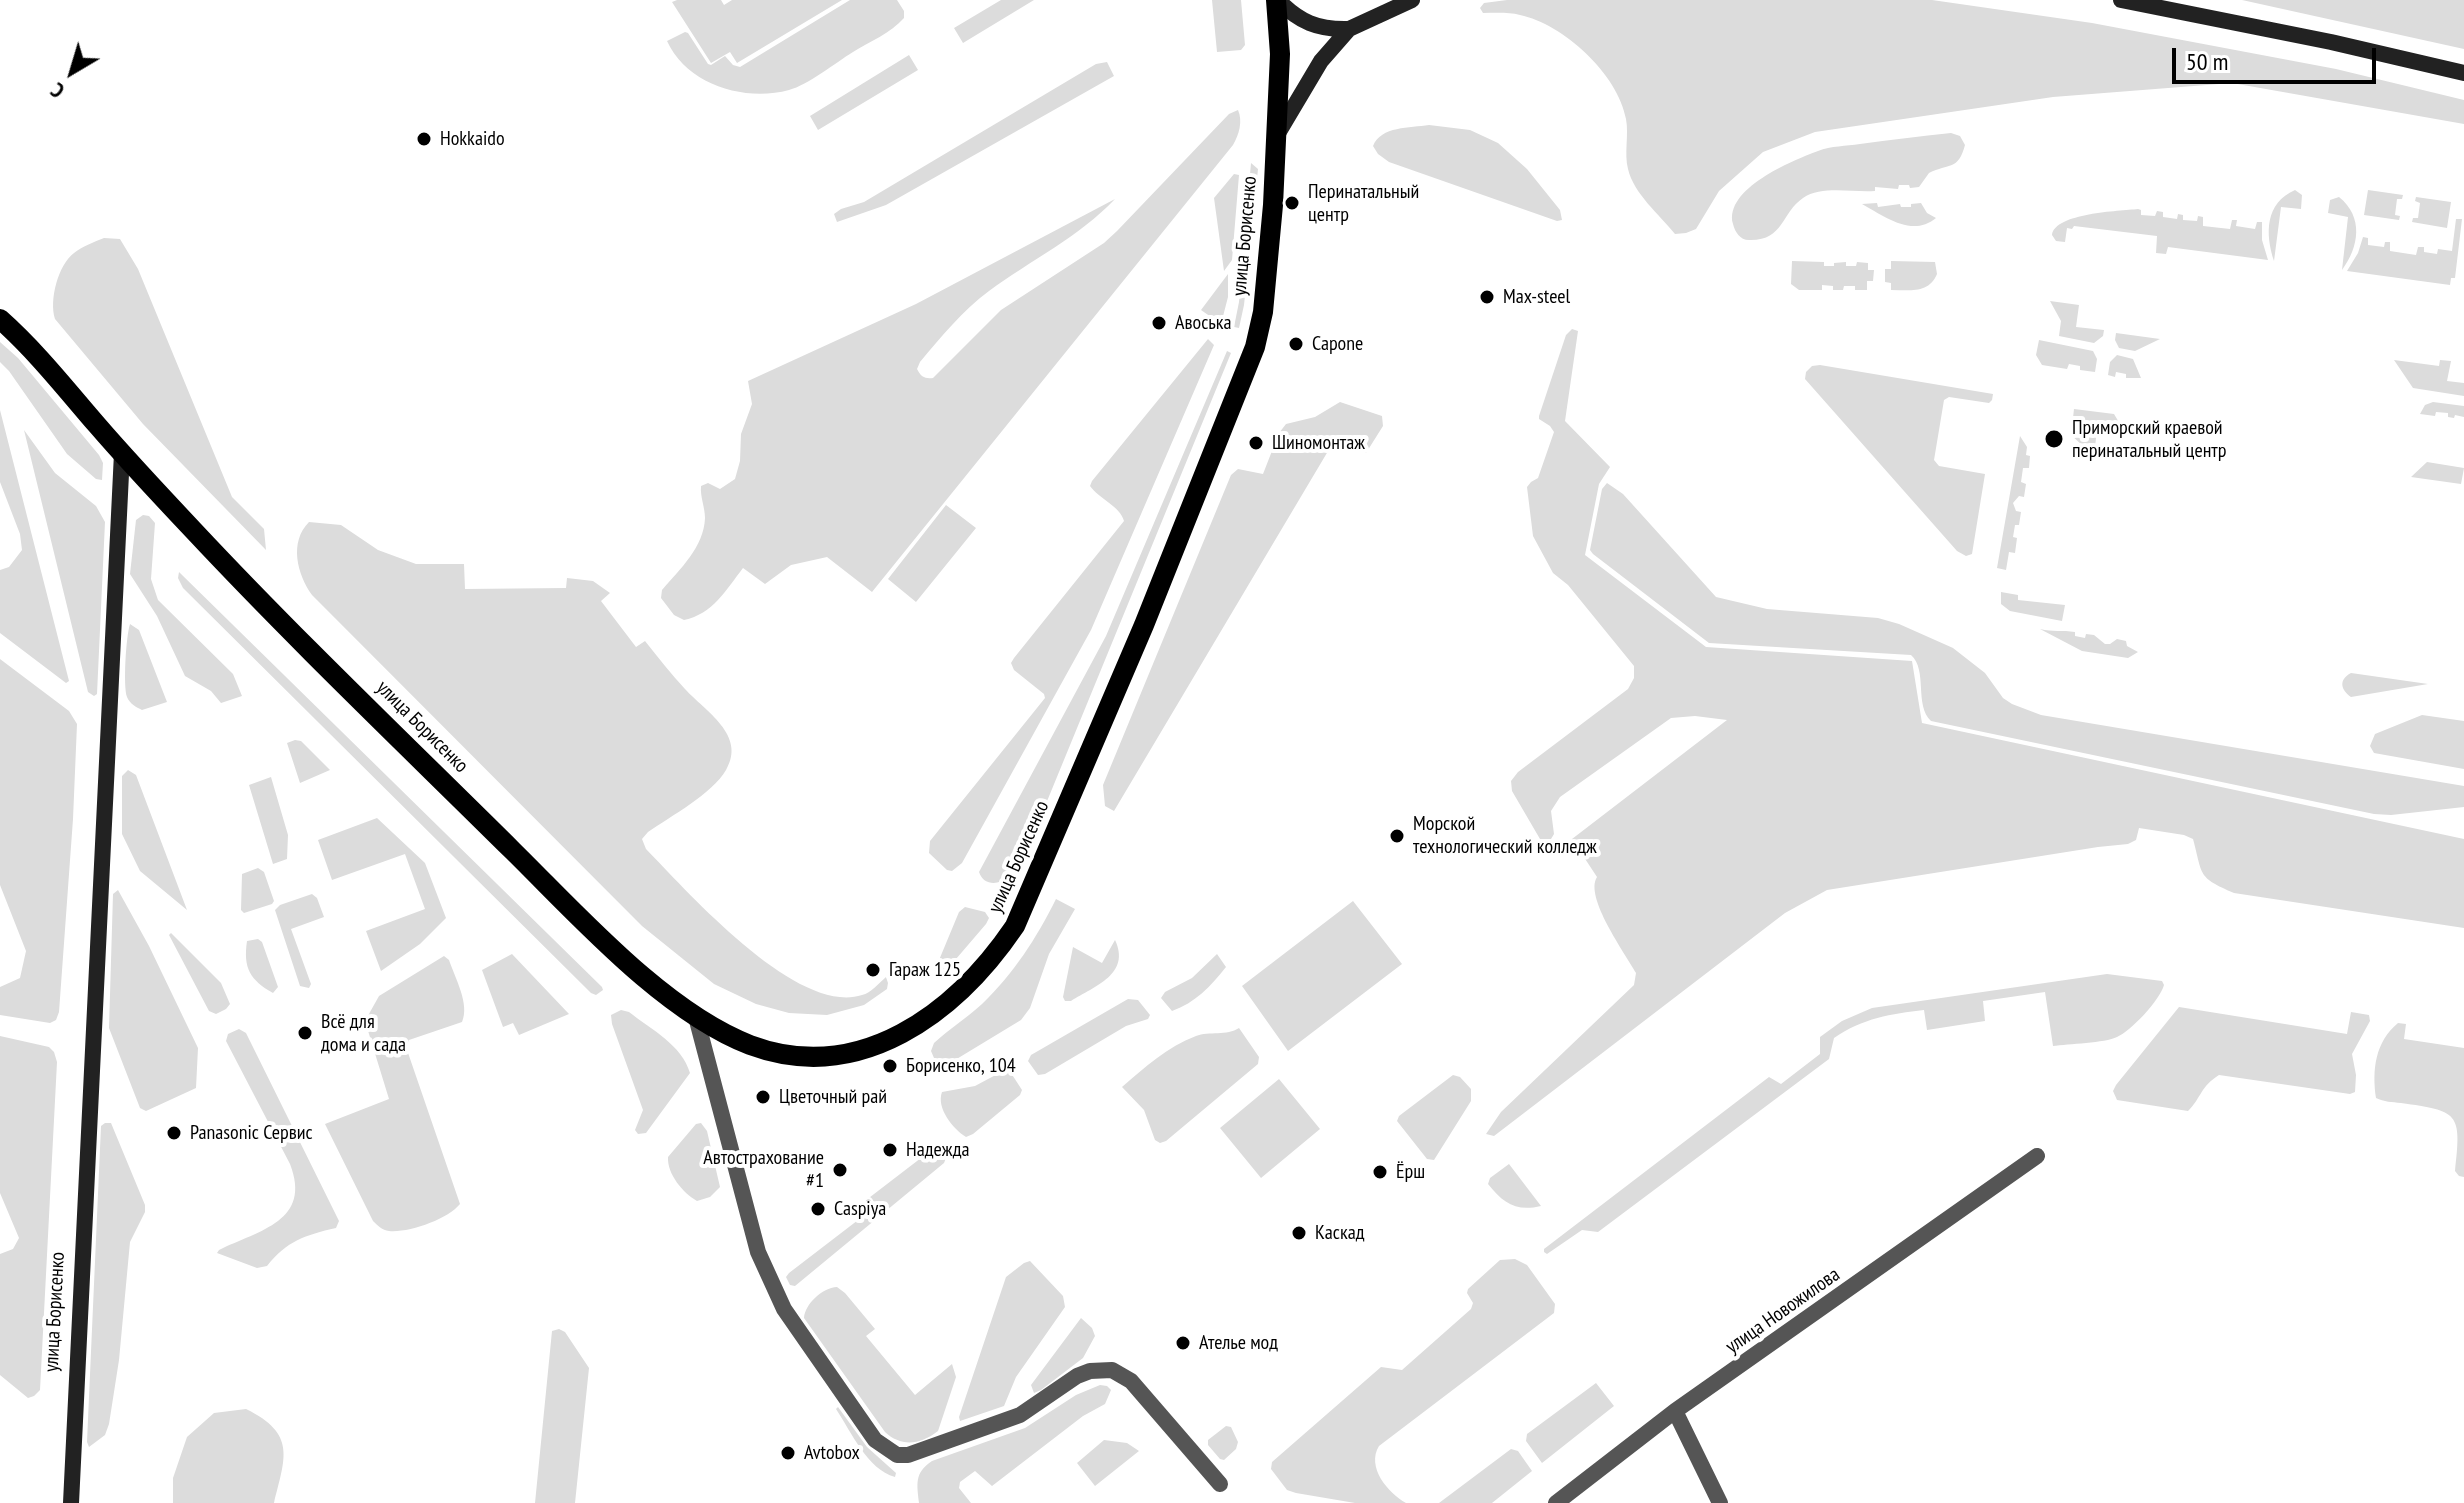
<!DOCTYPE html>
<html>
<head>
<meta charset="utf-8">
<style>
  body { margin:0 }
  #map { position:relative; width:2464px; height:1503px; overflow:hidden; background:#fff; font-family:"PT Sans Narrow",sans-serif }
  canvas { display:block }
  .north { position:absolute; left:32px; top:32px; width:80px; height:80px; -webkit-text-stroke:6px #fff; paint-order:stroke; rotate:218deg; font-size:22px; font-weight:700; line-height:32px; text-align:center; color:#000 }
  .north::after { content:''; display:block; margin:auto; width:28px; height:36px; background:#000; clip-path:polygon(50% 0,100% 100%,50% 72%,0 100%) }
  .scale { position:absolute; left:2172px; top:48px; width:204px; height:36px; box-sizing:border-box; border:4px solid #000; border-top:0; padding-left:10px; font-size:24px; line-height:28px; white-space:nowrap; color:#000; -webkit-text-stroke:6px #fff; paint-order:stroke }
</style>
</head>
<body>
<div id="map">
<canvas width="2464" height="1503"></canvas>
<div class="north">С</div>
<div class="scale">50 m</div>
</div>
<script>
const ctx = document.querySelector('canvas').getContext('2d');
ctx.lineJoin = 'round';
function fill(path, color) {
  ctx.fillStyle = color;
  ctx.fill(path, 'evenodd');
}
function trace(path, color, width, dash) {
  ctx.strokeStyle = color;
  ctx.lineWidth = width;
  ctx.lineCap = dash ? 'butt' : 'round';
  ctx.setLineDash(dash || []);
  ctx.stroke(path);
}
function label(font, color, halo, rows, align = 'center') {
  ctx.font = font + ' "PT Sans Narrow",sans-serif';
  ctx.lineWidth = 8;
  ctx.setLineDash([]);
  ctx.textBaseline = 'middle';
  ctx.strokeStyle = halo;
  ctx.fillStyle = color;
  for (const [text, x, y, turn = 0] of rows) {
    ctx.save();
    ctx.translate(x, y);
    ctx.rotate((+turn || 0) * Math.PI / 180);
    ctx.textAlign = isNaN(turn) ? turn : align;
    if (halo) ctx.strokeText(text, 0, 0);
    ctx.fillText(text, 0, 0);
    ctx.restore();
  }
}
fill(new Path2D(`
  M677,0h44l3,5 8,-5h110l-105,63 -7,-11 -19,11 -39,-61z
  M850,0h47l7,11v7c-13,15 -35,24 -51,34 -18,11 -45,33 -64,38 -44,12 -102,-5 -122,-49l18,-9 3,1 20,31 3,1 14,-9 8,9 7,2z
  M1001,0h33l-71,43 -9,-15z
  M1212,0h29l4,45 -4,5 -24,2z
  M1507,0h425l160,23 244,46 128,31v24l-232,-41 -179,14 -238,35 -52,20 -44,39 -23,38 -10,4 -11,1c-16,-20 -41,-40 -47,-65 -4,-16 1,-34 -2,-50 -8,-45 -63,-95 -106,-104 -11,-3 -25,-2 -37,-2l-3,-5 4,-5z
  M2242,0h222v49z
  M909,55l9,15 -100,60 -8,-14z
  M1107,62l7,14 -228,129 -49,17 -3,-8 7,-5 23,-7 232,-138z
  M1238,110c5,11 1,25 -5,35l-361,447 -45,-35 -36,8 -26,19 -22,-16c-17,22 -30,46 -59,52l-10,-5 -13,-17 1,-8c18,-21 42,-43 43,-72 0,-11 -5,-21 -4,-32l7,-3 12,6 15,-10 5,-18 1,-27 11,-30 -4,-23 168,-77 199,-105c-36,38 -84,61 -126,92 -26,19 -49,47 -69,71l-3,7c4,8 8,10 16,9l68,-68 103,-67 13,-12 112,-117z
  M1429,125l41,5 28,13 29,26 33,41 2,10 -5,1 -168,-59 -11,-8 -5,-8c8,-20 37,-18 56,-21z
  M1951,133l9,3 5,9c-7,26 -16,18 -36,28l-10,14 -9,1 -1,-3h-10l-1,4 -23,-2v4c-21,2 -53,-6 -72,7 -22,15 -19,43 -54,42 -9,0 -14,-8 -16,-16 -9,-35 58,-63 85,-73 13,-5 28,-5 42,-7 30,-4 60,-8 91,-11z
  M1251,163l7,6 -14,136 -5,23 -5,-1 5,-25z
  M1234,174l5,1 -7,85 -8,11 -10,-73z
  M2295,190l7,5 -1,14 -20,-2 -7,54c-9,-27 -9,-58 21,-71z
  M2368,190l35,5 -1,4h-5l-2,16 5,1 -1,4 -35,-5z
  M2339,197c25,20 20,50 3,73l6,-53 -20,-4 2,-13z
  M2416,197l35,5 -4,26 -35,-6 1,-4h5l2,-15 -5,-2z
  M1877,203l1,4 22,-3 1,3h10v-3l10,-1 6,10 9,5c-24,20 -52,-2 -74,-14z
  M2138,209l3,1v5l14,1 2,-5 6,1v5l14,2 1,-5 5,1v5l14,1 1,-5 5,1v9l27,3 2,-9h5l-1,6 19,3 2,-7h5v18l6,20 -100,-13 -2,7 -10,-1 1,-17 -83,-10 -2,3 -5,-1 -2,14 -9,-1 -4,-6c3,-22 67,-24 86,-26z
  M2456,219h6l-7,59h-4l-1,7 -103,-14 11,-18 5,-16 5,1v7l16,2 1,-5h5v9l26,4 2,-8h6v5l13,2 1,-5 14,2z
  M104,238l16,1 18,30 94,228 32,32 2,21 -123,-126 -88,-105c-6,-19 3,-54 19,-66 9,-7 20,-11 30,-15z
  M1792,261l32,1v4h10v-3l12,-1v4h10l1,-4 11,1v7h6l-1,11h-6v9h-12v-4h-11l-1,4h-10v-4l-11,-1v5h-23l-8,-6z
  M1891,261l44,1 2,12c-8,20 -28,16 -46,16v-7l-6,-1v-13h6z
  M1228,274v23l-7,27 -20,-14z
  M2050,301l29,4 -3,22 28,3 -1,6 -9,7 -35,-7 2,-15z
  M1572,329l6,2 -13,90 45,46 -11,17 -14,71 121,92 206,14 10,62 542,116v89l-230,-35c-37,-16 -31,-17 -41,-54l-9,-4 -45,-7 -3,12 -8,4 -30,3 -271,43 -42,23 -291,223 -8,-2 15,-22 133,-127 2,-12c-11,-20 -52,-76 -39,-96l-25,-38 155,-119 -32,-4 -24,2 -111,79 -9,14 3,23 -3,5h-11l-28,-48 -1,-10 7,-9 110,-83 6,-11v-12l-66,-81 -15,-12 -20,-37 -6,-49 4,-5 7,-4 16,-46 -4,-6 -11,-7v-3l27,-81z
  M2116,333l44,6 -25,12 -16,-3 -4,-8z
  M1208,339l6,6 -123,285 -129,233 -10,8 -5,-1 -18,-17 1,-12 115,-143 -1,-4 -30,-24 -3,-7 3,-5 110,-137c-4,-15 -25,-22 -34,-35l2,-5z
  M2039,340l54,11 4,8 -2,13 -15,-2v-4l-11,-2 -2,5 -25,-4 -6,-10z
  M0,342l18,16 81,97 4,8 -1,17 -6,-1 -29,-25 -58,-83 -9,-9z
  M1227,351l4,2 -211,514c-9,14 -34,25 -41,5l127,-236z
  M2117,355l16,4 8,19h-15v-4l-10,-2 -1,5 -7,-2 2,-13z
  M2394,360l45,6 1,-6 11,1 -4,20 17,2v13l-51,-8z
  M1820,365l173,29 -1,6 -3,3 -40,-6 -5,3 -10,60 5,6 46,8 -13,80 -6,2 -9,-5 -152,-172 1,-7 6,-6z
  M1340,402l42,14 1,10 -17,27 -29,-17 -223,375 -9,-5 -2,-21 128,-310 7,-6 25,5 16,-41 7,-9 29,-7z
  M2433,402l31,4v11l-9,-2 -1,3 -6,-1v-4l-12,-1 -1,4 -15,-2 5,-9z
  M2074,409l40,5 6,10 8,1 -1,8 -30,-4 -3,27 -23,-21z
  M0,410l69,271 -3,2 -66,-50v-63l9,-3 13,-17 -2,-16 -20,-52z
  M24,430l31,43 41,33 9,16 -8,172 -3,2 -6,-4z
  M2020,436l7,11 -1,8 4,1 -1,12h-6l-2,14 5,2 -2,13 -5,-1 -6,7 3,8 5,1 -2,13h-4l-2,12 4,1 -2,15 -6,-1 -3,18 -9,-2z
  M2427,462l37,6 -3,16 -50,-7z
  M1607,483l16,11 93,103 51,12 111,9 21,6 54,24 32,25 18,25 9,6 29,11 423,71v21l-73,8 -17,-1 -443,-93c-17,-16 -3,-51 -20,-66l-202,-12 -116,-89 -3,-4 12,-61z
  M946,505l30,23 -60,74 -28,-23z
  M143,515l6,1 6,7 -4,56 7,21 75,74 9,22 -21,7 -10,-12 -26,-15 -28,-60 -27,-42 6,-54z
  M309,522l32,3 37,25 38,14h48l1,25 101,-1 1,-10 26,3 17,12 -9,8 35,46 9,-6c13,16 26,33 40,48 20,22 62,46 41,81 -14,24 -55,46 -78,62l-6,7 4,10c42,43 151,167 216,146 9,-2 17,-12 24,-18l2,6 -1,6 -23,16 -37,10 -38,-2 -33,-9 -42,-20 -72,-58 -330,-331c-15,-21 -23,-53 -3,-73z
  M179,572l423,415 1,3 -7,5 -5,-2 -408,-405 -5,-10z
  M2001,592l17,3v5l47,5 -3,16 -52,-10 -9,-7z
  M130,624l9,6 28,72 -25,8c-6,-3 -12,-6 -15,-13 -4,-11 -1,-61 3,-73z
  M2040,629c13,3 22,1 35,3v4l10,2 1,-4 8,1 11,9h5l7,-5 9,2 1,5 11,6 -10,6 -46,-7z
  M0,659l69,52 8,13 -4,95 -14,193 -3,8 -6,3 -50,-8v-28l20,-9 6,-27 -26,-66z
  M2351,673l77,11 -77,13c-10,-7 -13,-17 0,-24z
  M2422,715l42,6v48l-90,-16 -4,-7 5,-12z
  M295,740l6,1 29,29 -30,13 -13,-40z
  M128,770l8,5 51,135 -47,-39 -18,-37v-58z
  M271,777l17,58 -1,24 -14,5 -24,-79z
  M377,818l48,45 21,55 -26,26 -39,27 -15,-40 59,-22 -20,-55 -73,26 -14,-40z
  M258,868l6,4 10,29 -2,3 -28,9 -3,-3 1,-36z
  M118,890l31,56 49,102 -2,40 -50,23 -6,-3 -31,-80 4,-134z
  M312,894l5,4 7,19 -33,12 20,55 -2,4 -9,-2 -25,-76 5,-5z
  M1056,899l19,10 -26,45 -19,54 -9,12 -66,40 -11,1 -10,-3 -3,-7 3,-8c15,-14 33,-25 48,-39 32,-31 54,-65 74,-105z
  M1353,901l49,63 -114,87 -46,-65z
  M965,907l20,5 4,6 -3,6 -36,42 -18,11 27,-65z
  M171,933l50,50 9,21 -4,5 -10,5 -7,-3 -40,-76z
  M258,939l4,3 16,45 -5,6c-23,-13 -30,-25 -26,-52z
  M1115,940c16,34 -20,46 -44,61h-6l-2,-4 10,-50 29,16z
  M512,954l57,60 -50,21 -6,-12 -10,4 -21,-57z
  M1217,954l9,13c-15,19 -31,36 -54,44l-11,-13 4,-6 27,-14z
  M444,956l5,4c6,18 21,44 13,62l-53,18 -3,7 54,157c-12,15 -51,29 -71,27 -7,-1 -11,-5 -16,-10l-48,-97 64,-25 -24,-78 14,-25z
  M2107,974l55,7 2,4c-4,15 -33,46 -47,52 -12,6 -49,7 -64,9l-8,-54 -62,9 2,20 -58,9 -3,-20c-33,4 -61,8 -90,28l-5,21 -231,173 -16,-2 -35,24 -3,-2v-3l225,-172 12,7 39,-30v-17l22,-16 30,-13z
  M1128,999l10,1 12,15 -2,4 -22,7 -81,48 -7,1 -10,-14 3,-6z
  M2179,1007l168,27 4,-22 18,3 1,6 -18,33 4,21 -1,17 -5,2 -131,-19c-19,12 -17,22 -31,36l-71,-11 -4,-9 3,-6z
  M621,1010l8,2c23,18 53,33 61,61l-44,60 -8,1 -3,-4 8,-20 -31,-86 -1,-9z
  M2398,1023l8,1 -2,15 60,9v129l-5,-1 -4,-5c7,-59 3,-60 -54,-68 -9,-1 -17,-1 -25,-5 -4,-28 -1,-56 22,-75z
  M1239,1028l20,29 -1,7 -92,77 -6,2 -5,-3 -11,-30 -22,-23c23,-20 45,-40 74,-51 13,-5 31,0 43,-8z
  M239,1029l7,4 93,188 -3,7c-31,7 -49,13 -69,38l-10,2 -40,-15 2,-3c41,-20 93,-29 71,-86l-64,-123 2,-7z
  M0,1036l49,11 5,5 3,10 -17,328 -6,6 -6,2 -28,-23v-121l13,-5 6,-11 -19,-45z
  M1005,1070l6,3 11,17 -2,5 -47,39 -7,3c-13,-8 -30,-29 -24,-45l33,-6z
  M1453,1075l7,2 11,12v12l-37,59 -7,-1 -30,-38 2,-5z
  M1279,1079l41,50 -59,49 -41,-50z
  M105,1123h6l34,82v7l-15,30 -11,118 -10,64 -4,11 -16,12 -2,-5 14,-316z
  M701,1123l6,8 13,56 -10,10 -13,4c-14,-8 -30,-27 -29,-44l28,-33z
  M934,1148h4l8,10 -2,5 -149,123 -5,-1 -4,-8 3,-4 73,-56 -3,-10 2,-3z
  M1509,1164l32,42c-25,6 -38,-3 -53,-22l2,-6z
  M1515,1259l12,6 28,39 -1,9 -175,133c-13,21 9,47 27,57h-51l-59,-10 -9,-3 -16,-21 1,-7 109,-95 21,3 69,-61 2,-6 -6,-10 1,-4 32,-29z
  M1030,1261l33,35 2,11 -49,70 -12,29 -44,15 -1,-4 47,-140 18,-14z
  M837,1287l8,6 30,36 -9,7 49,59 37,-31 4,13 -18,54c-18,14 -37,16 -53,1l-81,-114c1,-14 18,-30 33,-31z
  M1081,1318l11,10 3,8 -12,22 -42,32 -7,3 -3,-8z
  M559,1329l6,3 24,36 -14,135h-40l17,-172z
  M1596,1383l18,23 -72,57 -16,-22 1,-7z
  M1100,1385l7,1 4,4 -6,14 -22,12 -91,70 -17,-15 -15,11 -1,6 12,15h-52c-2,-19 -5,-30 13,-42l93,-33 51,-33z
  M838,1407l29,40 29,26 -1,4c-28,-8 -43,-44 -59,-68z
  M246,1409c51,25 39,49 28,94h-101v-25l14,-41 27,-24z
  M1226,1426l5,1 7,15 -2,7 -12,11 -4,-1 -12,-14v-5z
  M1104,1440l23,3 12,8 -44,35 -18,-23z
  M1511,1449l7,2 14,20 -40,32h-53z`), '#dcdcdc');
trace(new Path2D(`
  M696,1017l62,235 26,57 91,131 22,15h11l112,-40 57,-39 13,-5 22,-1 19,11 89,103
  M1675,1411l45,92
  M1556,1503l119,-92 362,-255`), '#555', 16);
trace(new Path2D(`
  M1278,0c21,22 40,30 71,29
  M2121,0l210,42 133,31
  M1277,135l44,-74 28,-32 63,-29
  M71,1503l51,-1050`), '#222', 16);
trace(new Path2D(`
  M0,319c36,32 65,69 97,106 31,36 64,71 97,106 103,110 212,214 319,320 65,64 151,161 237,194 110,41 206,-32 265,-119l129,-301 111,-278 8,-35 10,-107 7,-151 -4,-54`), '#000', 20);
for (const [x, y, r, color] of [
  [424,139,8,"#000"],
  [1292,203,8,"#000"],
  [1487,297,8,"#000"],
  [1159,323,8,"#000"],
  [1296,344,8,"#000"],
  [2054,439,10,"#000"],
  [1256,443,8,"#000"],
  [1397,836,8,"#000"],
  [873,970,8,"#000"],
  [305,1033,8,"#000"],
  [890,1066,8,"#000"],
  [763,1097,8,"#000"],
  [174,1133,8,"#000"],
  [890,1150,8,"#000"],
  [840,1170,8,"#000"],
  [1380,1172,8,"#000"],
  [818,1209,8,"#000"],
  [1299,1233,8,"#000"],
  [1183,1343,8,"#000"],
  [788,1453,8,"#000"]
]) {
  const dot = new Path2D();
  dot.arc(x, y, r, 0, 2 * Math.PI);
  ctx.fillStyle = color;
  ctx.fill(dot);
  trace(dot, '#fff', 3);
}
label('20px', '#000', '#fff', [
  ["Hokkaido",440,139],
  ["Перинатальный",1308,192],
  ["центр",1308,215],
  ["Max-steel",1503,297],
  ["Авоська",1175,323],
  ["Capone",1312,344],
  ["Приморский краевой",2072,428],
  ["перинатальный центр",2072,451],
  ["Шиномонтаж",1272,443],
  ["Морской",1413,824],
  ["технологический колледж",1413,847],
  ["Гараж 125",889,970],
  ["Всё для",321,1022],
  ["дома и сада",321,1045],
  ["Борисенко, 104",906,1066],
  ["Цветочный рай",779,1097],
  ["Panasonic Сервис",190,1133],
  ["Надежда",906,1150],
  ["Автострахование",824,1158,"right"],
  ["#1",824,1181,"right"],
  ["Ёрш",1396,1172],
  ["Caspiya",834,1209],
  ["Каскад",1315,1233],
  ["Ателье мод",1199,1343],
  ["Avtobox",804,1453]
], 'left');
label('20px', '#000', '#fff', [
  ["улица Борисенко",1245,236,-85],
  ["улица Борисенко",422,727,45],
  ["улица Борисенко",1019,857,-66],
  ["улица Новожилова",1783,1311,-35],
  ["улица Борисенко",55,1312,-87]
]);
</script>
</body>
</html>
